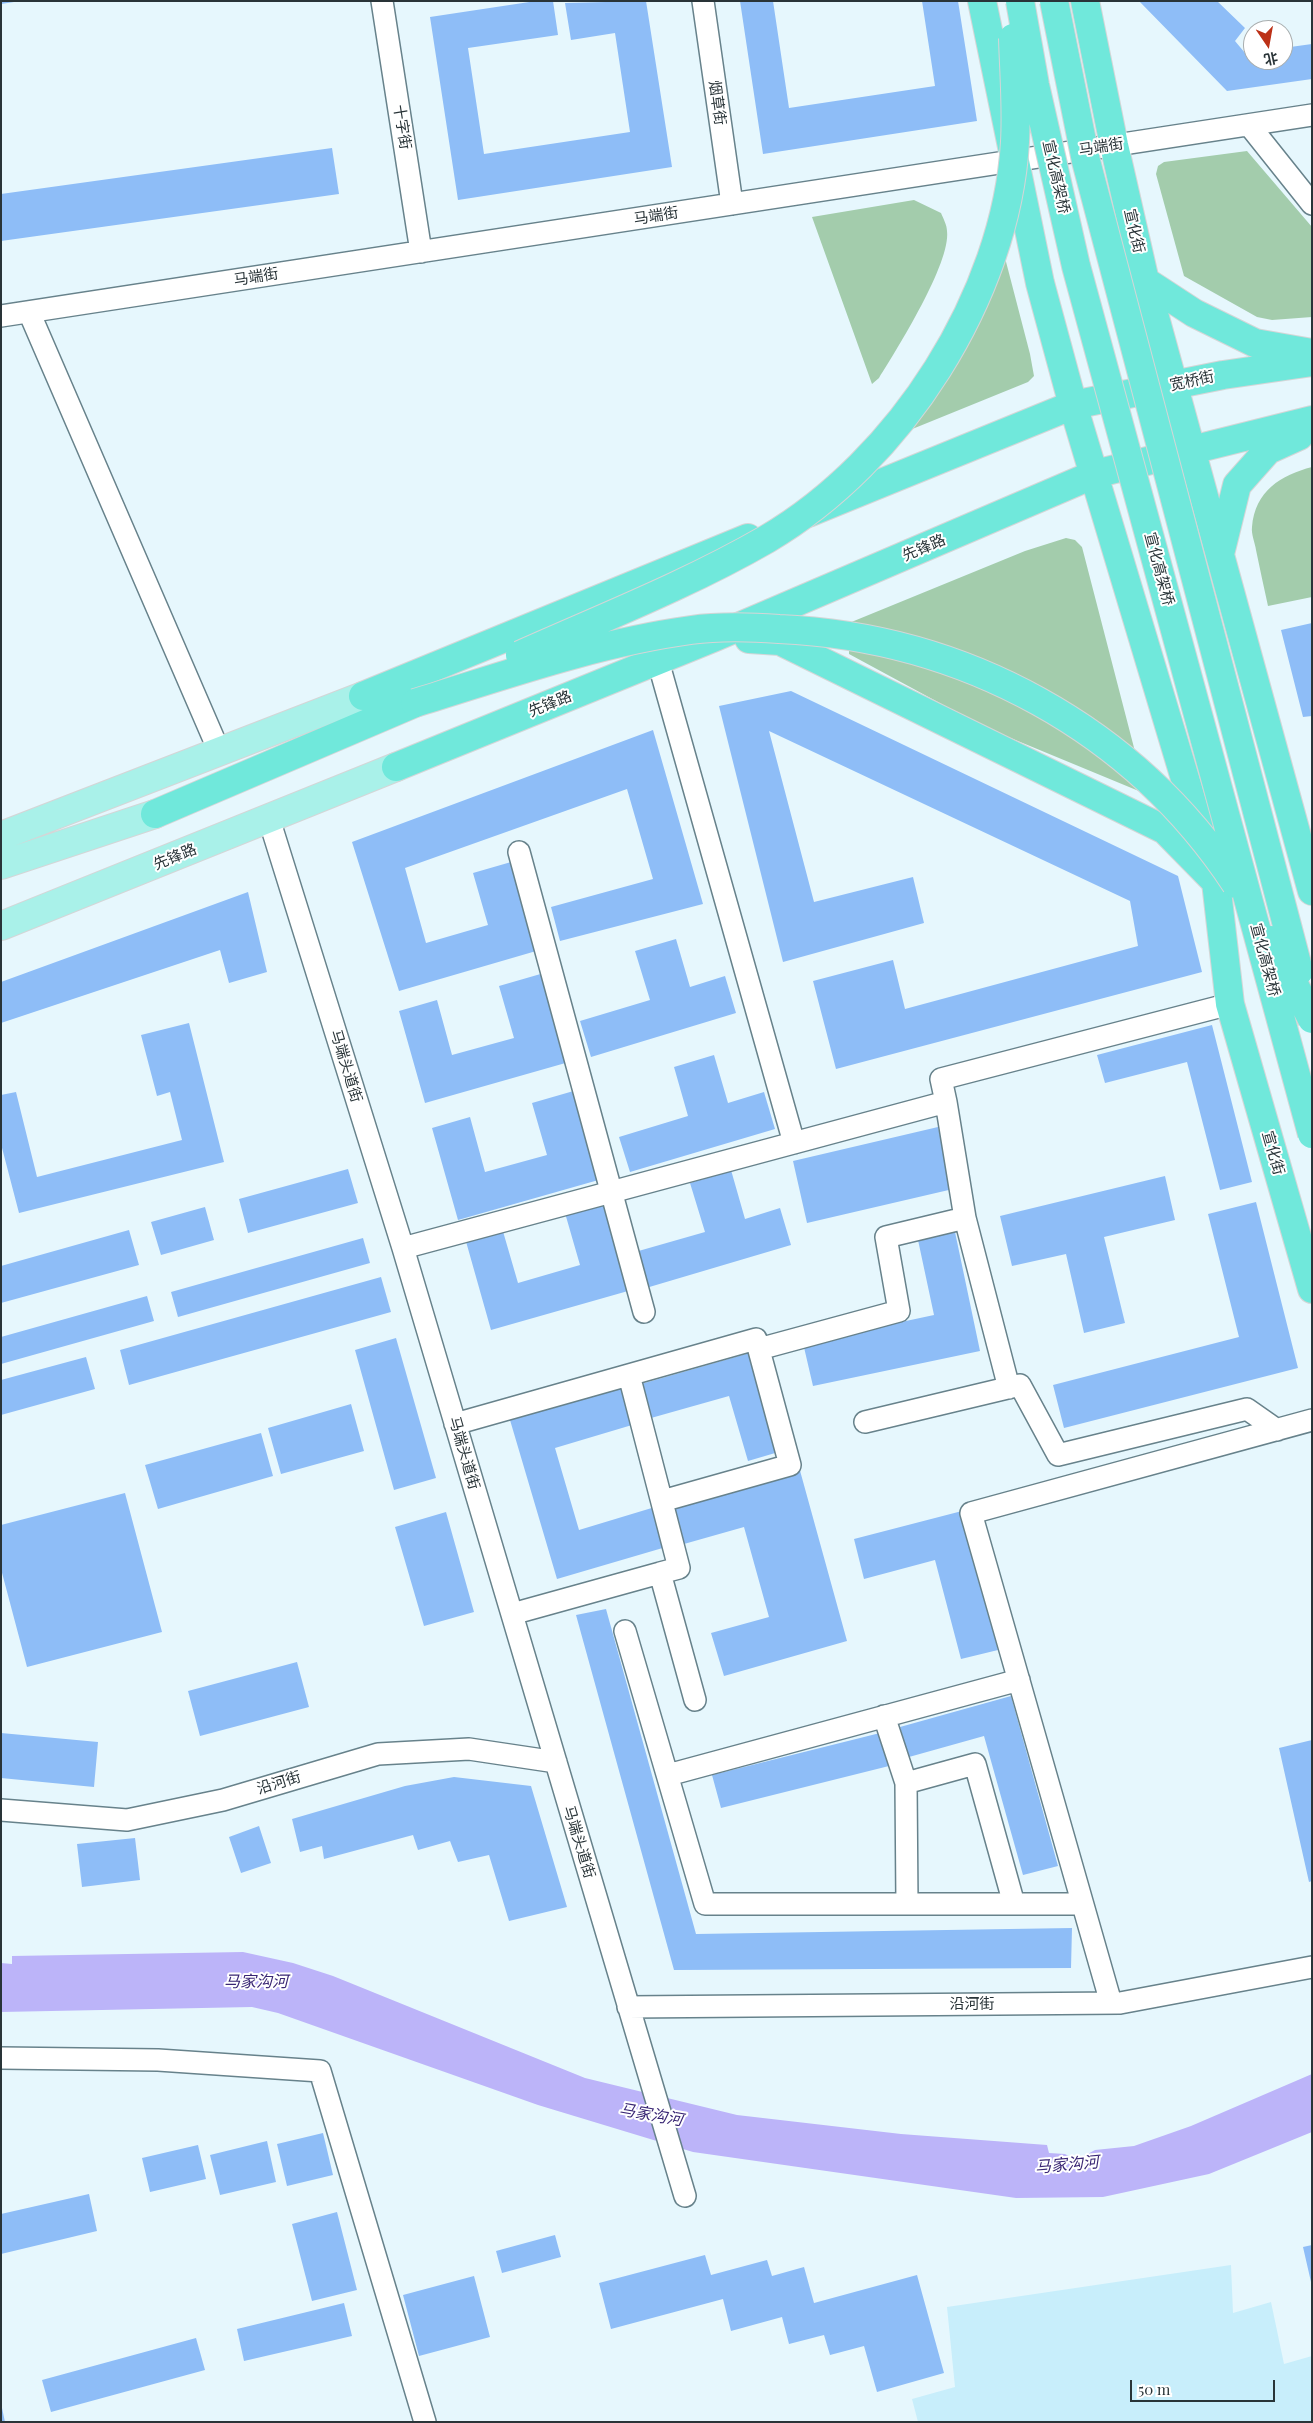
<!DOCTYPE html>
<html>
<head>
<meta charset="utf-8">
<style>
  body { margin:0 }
  #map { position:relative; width:1313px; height:2423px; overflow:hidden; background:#e6f7fd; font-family:"Playfair Display","Noto Sans SC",serif }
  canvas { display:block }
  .frame { position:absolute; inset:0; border:2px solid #293438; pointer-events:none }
  .north { position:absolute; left:1243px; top:20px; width:50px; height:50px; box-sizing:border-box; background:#fff; border:1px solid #a9aeaf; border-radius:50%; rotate:168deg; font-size:14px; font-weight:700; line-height:20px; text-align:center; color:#293438 }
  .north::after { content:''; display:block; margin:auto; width:18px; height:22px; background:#bc3117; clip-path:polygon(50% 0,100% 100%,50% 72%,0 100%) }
  .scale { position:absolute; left:1130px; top:2380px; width:145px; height:22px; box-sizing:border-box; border:2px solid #293438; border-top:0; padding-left:6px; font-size:15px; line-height:18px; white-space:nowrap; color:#293438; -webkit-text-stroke:4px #fff; paint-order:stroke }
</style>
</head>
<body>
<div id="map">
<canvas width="1313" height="2423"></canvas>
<div class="frame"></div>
<div class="north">北</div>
<div class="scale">50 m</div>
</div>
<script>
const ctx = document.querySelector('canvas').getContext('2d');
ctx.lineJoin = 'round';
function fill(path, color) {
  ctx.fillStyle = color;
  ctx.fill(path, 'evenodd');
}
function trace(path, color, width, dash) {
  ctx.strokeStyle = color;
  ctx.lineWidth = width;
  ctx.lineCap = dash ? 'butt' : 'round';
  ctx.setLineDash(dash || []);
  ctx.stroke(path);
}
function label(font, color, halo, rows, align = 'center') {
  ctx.font = font + ' "Playfair Display","Noto Sans SC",serif';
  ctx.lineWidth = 4;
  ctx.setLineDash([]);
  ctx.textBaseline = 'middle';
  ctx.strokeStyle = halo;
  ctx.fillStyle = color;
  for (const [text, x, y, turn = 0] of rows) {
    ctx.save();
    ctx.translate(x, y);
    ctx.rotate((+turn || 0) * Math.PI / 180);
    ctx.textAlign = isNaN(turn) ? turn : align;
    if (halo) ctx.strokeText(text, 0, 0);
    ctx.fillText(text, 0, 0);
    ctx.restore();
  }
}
fill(new Path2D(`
  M1231,2265l2,48 38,-11 13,62 28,-8v66h-394l-6,-23 43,-12 -8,-80z`), '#c8eefb');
fill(new Path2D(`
  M1247,151l65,76v90l-40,3 -15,-3 -73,-41 -28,-102 2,-8 6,-4z
  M914,200l27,13c2,5 6,12 6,18 4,32 -50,118 -68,147l-7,6 -60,-167z
  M1004,254l26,100 4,22 -6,6 -128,52z
  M1312,467v130l-44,9c-4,-18 -8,-37 -12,-56 -1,-7 -5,-16 -4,-23 3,-36 29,-52 60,-60z
  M1066,538l9,2 7,7 64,247 -162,-67 -135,-73v-31l176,-72z`), '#a3ccac');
fill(new Path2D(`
  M243,1952l50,11 40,13 252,102 152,37 164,19 146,11 2,8 16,1 7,4 12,-2 11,-6 39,-4 57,-20 121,-52v58l-103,42 -106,23 -87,1 -323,-46 -155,-47 -260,-92 -26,-6 -251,5v-49l11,1v-8z`), '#bcb4f9');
fill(new Path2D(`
  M1,1h13v1l-13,2z
  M536,1h17l5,34 -90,13 16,106 146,-22 -15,-99 -44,7 -6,-37 81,-2 26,166 -214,33 -28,-183z
  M740,1h33l16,107 146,-22 -13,-85h36l19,120 -214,33z
  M1139,1h78l28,27 -10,13 10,12 8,-1v8h30v-12l29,-4v35l-85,12z
  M332,148l7,46 -338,47v-47z
  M1312,623v93l-9,1 -22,-87z
  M791,691l387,185 24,96 -366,97 -23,-88 80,-21 12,49 233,-63 -8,-45 -361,-170 45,171 99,-25 11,46 -141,39 -64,-256z
  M653,730l50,174 -143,37 -9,-34 102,-28 -26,-90 -222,79 21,75 62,-18 -15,-52 45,-13 25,89 -144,42 -47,-149z
  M248,892l19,80 -38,11 -9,-33 -219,73v-41z
  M676,939l14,48 35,-11 11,37 -145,44 -11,-36 70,-21 -15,-49z
  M544,973l25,89 -144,41 -26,-92 38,-11 15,55 62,-17 -15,-52z
  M189,1023l35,139 -205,51 -18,-69v-49l15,-3 21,85 145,-37 -12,-48 -13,4 -16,-61z
  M1212,1025l40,157 -32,8 -33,-128 -82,21 -8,-28z
  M714,1055l14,48 36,-11 11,37 -145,43 -11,-35 69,-21 -14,-49z
  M577,1090l25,89 -144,41 -26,-92 38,-11 15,55 62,-17 -15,-52z
  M938,1127l15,62 -146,34 -14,-62z
  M348,1169l10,34 -110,30 -9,-34z
  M731,1170l14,49 35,-11 11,37 -145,43 -11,-36 70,-20 -15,-49z
  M1165,1176l10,44 -71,17 21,86 -41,10 -18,-79 -54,12 -12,-50z
  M609,1200l26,89 -144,41 -26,-92 37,-10 16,55 62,-18 -15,-52z
  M1256,1202l42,166 -234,60 -11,-43 186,-48 -31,-123z
  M205,1207l9,33 -53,15 -10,-33z
  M129,1230l10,35 -138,38v-37z
  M955,1232l25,119 -167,35 -10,-43 131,-28 -16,-75z
  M363,1238l7,25 -192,54 -7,-25z
  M381,1277l10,35 -262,73 -9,-35z
  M147,1296l7,25 -153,43v-27z
  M396,1338l40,140 -42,12 -39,-140z
  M753,1352l29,99 -34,10 -19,-65 -78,22 -10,-34z
  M86,1357l9,32 -94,26v-35z
  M621,1388l11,37 -77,23 24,82 76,-23 11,40 -109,32 -47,-159z
  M351,1404l13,47 -83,23 -13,-46z
  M261,1433l12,43 -115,33 -13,-44z
  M799,1467l48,174 -123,35 -13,-43 58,-16 -25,-90 -60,17 -12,-42z
  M125,1493l37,139 -135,35 -26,-98v-44z
  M962,1511l36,139 -37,9 -26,-99 -71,19 -10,-40z
  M446,1512l28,100 -50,14 -29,-99z
  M606,1609l90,325 376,-6 -1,40 -397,2 -98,-355z
  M297,1662l12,45 -109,29 -12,-45z
  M1011,1696l47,170 -35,9 -39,-139 -75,21 -9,-30z
  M1,1733l97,9 -4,45 -93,-9z
  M880,1733l9,33 -168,42 -9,-33z
  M1312,1740v141l-3,1 -30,-134z
  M454,1777l77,9 36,121 -58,14 -20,-66 -31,7 -8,-21 -32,9 -5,-15 -89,24 -2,-13 -22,6 -8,-33 113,-33z
  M259,1826l12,37 -30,10 -12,-36z
  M135,1838l5,42 -58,7 -5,-43z
  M323,2133l10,42 -46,11 -10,-42z
  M267,2141l9,41 -56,13 -10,-40z
  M198,2145l8,34 -56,13 -8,-34z
  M89,2194l8,37 -96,23v-40z
  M337,2212l20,78 -45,11 -20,-77z
  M555,2235l6,22 -59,16 -6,-22z
  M1312,2245v37h-1l-8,-35z
  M705,2255l6,20 56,-15 5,16 32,-9 10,36 103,-28 27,98 -67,19 -13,-46 -34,9 -6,-20 -35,9 -7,-27 -51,14 -8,-32 -112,30 -12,-46z
  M474,2276l16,61 -71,19 -16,-61z
  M344,2303l8,33 -108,25 -7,-32z
  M196,2338l9,32 -154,42 -9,-32z
  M1,2408h1l3,14h-4z`), '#8ebdf7');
const minor = new Path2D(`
  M382,1l39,251
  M703,1l29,203
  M1249,125l63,79
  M29,312l190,439
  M1,316l1311,-201
  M658,661l136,482
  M269,819l134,429 282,948
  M519,852l125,460
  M946,1102l19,116
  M403,1248l543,-146 -5,-23 289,-75
  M759,1349l140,-38 -13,-74 79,-19 44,170
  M629,1375l50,193 -19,5 35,127
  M865,1422l155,-37 38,70 189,-46 30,21
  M455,1424l301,-85 34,126 -128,36
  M512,1614l148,-41
  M625,1631l80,273h377
  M884,1716l22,67 1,121
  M668,1775l351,-95
  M906,1783l69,-19 39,140
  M1,1810l126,10 96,-20 155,-46 91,-5 87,13
  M1111,2003l-140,-490 341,-93
  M628,2007l492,-4 192,-36
  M1,2058l157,2 162,11 105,351`);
const major = new Path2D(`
  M1,836l362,-140
  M1,865l154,-51
  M1,926l395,-159`);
const highway = new Path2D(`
  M982,1l58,282 33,122 143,477 14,122 82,285
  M1085,1l29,144 31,136 167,610
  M1145,281l49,32 61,30 57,10
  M808,513l265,-108 150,-30 89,-13
  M1220,554l17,-69 31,-35 31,-14
  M749,639l31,2 385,189 49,50
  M363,696l385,-158
  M396,767l319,-130 380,-163 217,-54
  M155,814l260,-111`);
trace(minor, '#67828b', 24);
trace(major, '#d4d6d7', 30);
trace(highway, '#d4d6d7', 30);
trace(minor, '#fff', 21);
trace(major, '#a9f1e9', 28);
trace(highway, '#70e8db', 28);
const highwayBridge = new Path2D(`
  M1020,1l15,84 41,181 236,868
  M1054,1l32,160 213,810
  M520,655c83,-37 169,-71 247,-116 133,-78 239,-243 248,-397 2,-35 -1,-70 -2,-104
  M415,703c91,-28 181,-60 276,-73 29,-4 59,-3 88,-1 185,8 355,100 457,255
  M1271,940l41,79`);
trace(highwayBridge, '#d4d6d7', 30, []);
trace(highwayBridge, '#70e8db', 28);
label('15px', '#293438', '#fff', [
  ["烟草街",717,103,82],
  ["十字街",402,127,81],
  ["马端街",1101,147,-9],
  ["宣化高架桥",1056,177,77],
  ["马端街",656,216,-9],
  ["宣化街",1134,231,77],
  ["马端街",256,277,-9],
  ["宽桥街",1192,381,-12],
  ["先锋路",924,548,-23],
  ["宣化高架桥",1159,569,75],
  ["先锋路",550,704,-22],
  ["先锋路",175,857,-22],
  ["宣化高架桥",1265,960,75],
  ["马端头道街",346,1066,73],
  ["宣化街",1273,1153,74],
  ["马端头道街",464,1453,74],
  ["沿河街",279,1783,-17],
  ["马端头道街",579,1842,73],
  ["沿河街",972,2004]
]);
label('italic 16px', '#392674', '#fff', [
  ["马家沟河",256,1982],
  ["马家沟河",651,2115,10],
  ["马家沟河",1067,2165,-5]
]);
</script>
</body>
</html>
